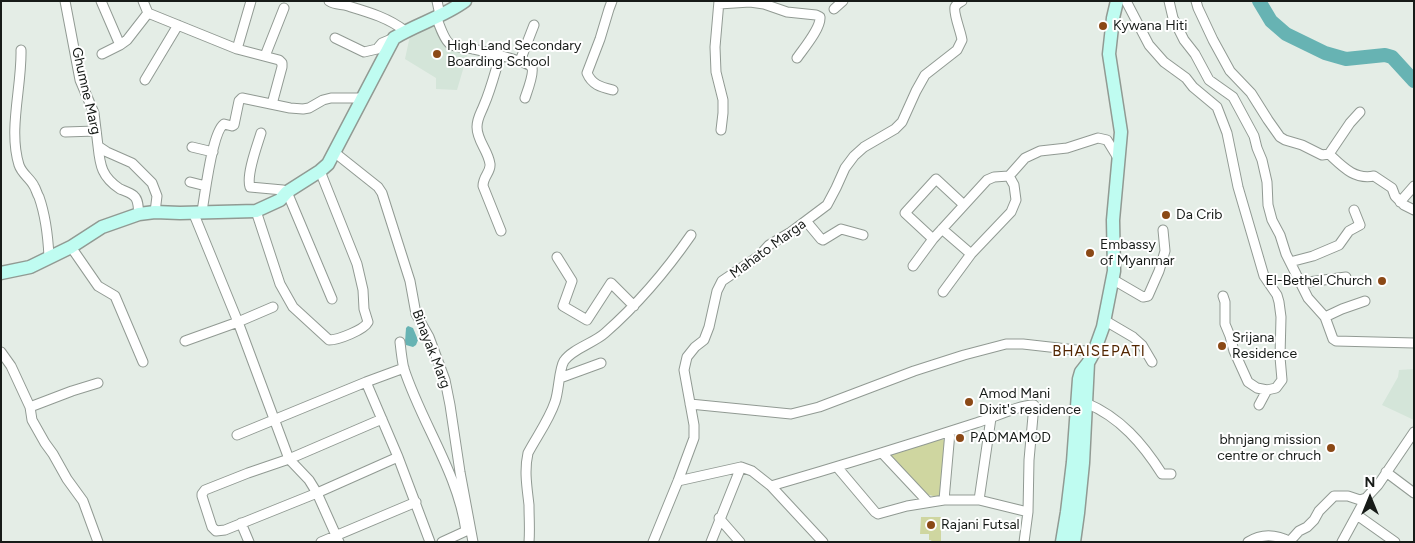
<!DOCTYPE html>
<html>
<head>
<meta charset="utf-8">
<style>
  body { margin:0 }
  #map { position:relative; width:1415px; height:543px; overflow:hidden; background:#e4ede6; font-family:Figtree,sans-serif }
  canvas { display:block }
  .frame { position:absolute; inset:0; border:2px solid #171b18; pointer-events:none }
  .north { position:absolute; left:1345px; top:473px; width:50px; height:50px; -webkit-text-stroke:4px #fff; paint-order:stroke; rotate:0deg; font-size:14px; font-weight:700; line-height:20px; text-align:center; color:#171b18 }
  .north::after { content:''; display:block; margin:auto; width:18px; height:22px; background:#171b18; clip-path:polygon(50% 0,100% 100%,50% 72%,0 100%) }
</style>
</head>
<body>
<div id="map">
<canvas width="1415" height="543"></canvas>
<div class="frame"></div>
<div class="north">N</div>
</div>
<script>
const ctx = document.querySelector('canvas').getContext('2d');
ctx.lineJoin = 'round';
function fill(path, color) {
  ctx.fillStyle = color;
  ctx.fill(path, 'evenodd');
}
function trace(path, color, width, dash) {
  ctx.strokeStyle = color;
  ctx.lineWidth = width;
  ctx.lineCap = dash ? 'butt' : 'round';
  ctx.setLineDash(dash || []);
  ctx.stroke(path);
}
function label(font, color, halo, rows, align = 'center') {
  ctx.font = font + ' Figtree,sans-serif';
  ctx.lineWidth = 4;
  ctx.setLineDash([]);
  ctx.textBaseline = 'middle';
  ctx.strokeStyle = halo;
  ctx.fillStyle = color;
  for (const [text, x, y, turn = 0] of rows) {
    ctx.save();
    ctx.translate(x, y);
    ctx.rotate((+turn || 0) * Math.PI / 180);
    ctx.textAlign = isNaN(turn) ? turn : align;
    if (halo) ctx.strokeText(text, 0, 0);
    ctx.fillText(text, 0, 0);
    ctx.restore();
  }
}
fill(new Path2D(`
  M434,24l15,23 20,2 -12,41 -21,-1v-11l-31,-19 6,-28z
  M1414,369v51l-32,-15 16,-28 1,-7z`), '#d4e5d9');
fill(new Path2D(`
  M941,439l4,1 -4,54 -4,3 -12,-3 -35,-36 2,-4z
  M921,517h20v25h-9l-1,-2h-2v-6h-9z`), '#cfd6a0');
fill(new Path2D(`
  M408,326l5,2 5,12 -2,5 -3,2 -7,-2 -1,-3 1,-14z`), '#67b3b3');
trace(new Path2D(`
  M1259,1l12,20 15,13 39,19 21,6 39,-4 7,2 22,24`), '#67b3b3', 14);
const street = new Path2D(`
  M65,1l15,79 14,33 4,33 9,6 25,11 20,20 5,13 -2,16
  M101,1l19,44
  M143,1l5,12 89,36 42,11 3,3v4l-10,37
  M329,1c6,4 12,3 19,5 20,6 41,12 57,25
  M437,1l3,14
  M612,1l-3,8 -9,30 -13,34c5,12 14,14 26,17
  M719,1l-4,46 1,25 7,28v13l-2,17
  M1126,1l23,44 15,17 22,16 7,9 24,20 10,26 11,54 26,89 13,19 2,7 2,15 -1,40 2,23 -6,8 -9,2 -8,15
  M1169,1l4,17 11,22 11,14 14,26 24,17 21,39 3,12 5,12 5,22 1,23 4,15 8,15 6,19 22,44 17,19 8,22 3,2 78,2
  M1196,1l2,7 15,32 17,31 21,22 17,27 12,17 5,3 17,5 20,10 7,-1c13,12 25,26 45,22l18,12 3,8 9,9 10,5
  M719,4l31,-2 14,2 23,8 29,3 4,2c1,11 -16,31 -23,41
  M834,9l9,-8
  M436,16c3,8 8,24 14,28 6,4 17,4 23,5 9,2 56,12 59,19 2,6 -5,24 -7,30
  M335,38l29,14 13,-3 5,-6 12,-5
  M237,49l14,-48
  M21,50c1,36 -13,80 -2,115 3,9 11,13 15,21 2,3 3,8 5,11 7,20 9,39 10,60
  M102,54l18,-9 7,-5 21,-27
  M265,56l19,-48
  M500,56c-5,16 -9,33 -16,49 -3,8 -7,13 -7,22 0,14 11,23 13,37 1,8 -7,12 -7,22l18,45
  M520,61l14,-36
  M145,80l33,-55
  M65,132l31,-1
  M261,133c-4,13 -15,42 -11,54l33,3 4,2 45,107
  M98,146c2,20 4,31 22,43 5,2 11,4 14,7 5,4 4,13 5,18
  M192,147l21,5
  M334,152l44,35 4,6 28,88 6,33 13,23 16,43 5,25 10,67 13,70
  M1329,154l21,-31 10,-11
  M190,182l16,4
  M1400,202l14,-16
  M202,211c3,-16 10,-79 22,-87l8,2 2,-1 5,-24 3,-3 48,10 13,1 6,-1 14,-8 8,-2h31
  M256,211l24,73 13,23 36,33c9,0 35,-10 39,-18l-4,-13 -1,-19 -6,-26 -37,-93
  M193,212l45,110 51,137 20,21 8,13 22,49
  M806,221l15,18 2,1 18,-11 22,6
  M942,229l29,25
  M933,239l-28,-26 31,-34 28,26
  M71,247l27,39 17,10 28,66
  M557,257l15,24 -9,25 24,14 24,-37 23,23
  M1290,262l23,-6 26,-11 10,-14 11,-6 -6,-15
  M913,266l20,-27 54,-59 7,-3 15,-1 16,-18 15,-7 27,-3 31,-10 9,2 11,18
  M1112,279l31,18 5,-1 11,-25 6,-20 -2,-21
  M1301,283l45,-6
  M943,292l28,-38 40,-42 5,-12 -2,-15 -5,-9
  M1223,296l2,6v22l5,12 4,15 14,31 9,6 10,2
  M1325,317l17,-8 23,-8
  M1104,320l29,17 9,8 10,17
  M185,341l53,-19 35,-15
  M400,342c1,9 2,19 4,27 18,55 54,104 62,162l-24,11
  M1,352l10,14 19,41 2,13 13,23 8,11 14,25 16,22 15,41
  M560,378l41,-15
  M366,382l32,75 32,85
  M1086,403c34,14 57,41 76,71h9
  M690,404l101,10 28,-7 95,-36 50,-16 42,-11h17l71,8
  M30,407l42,-16 26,-8
  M382,419l-93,40 -41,14 -43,17 -3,4v2l10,31 4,4 9,-1 92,-37 81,-36
  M237,435l129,-53 38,-14
  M882,453l46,49
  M837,467l38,45 3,2 29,-8 37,-6h35l49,12
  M1386,472l28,21
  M678,481l63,-14 11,4 19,15 52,56
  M771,486c69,-20 137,-41 205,-63 14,-4 45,-19 58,-18l-5,55 -1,52 -4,30
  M944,500l6,-68
  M979,500l12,-82
  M1357,515l38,27
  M719,518l21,24
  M241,523l8,19
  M1290,541l9,-10 8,-4 7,-7 5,-9 15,-15h14l12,4 6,-2
  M321,542l95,-40
  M529,542c1,-12 0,-25 0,-37 -2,-18 -5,-34 -1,-52 9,-17 21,-33 27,-51 4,-11 4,-33 9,-41 8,-12 30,-18 41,-28 33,-29 61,-62 86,-98
  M653,542l25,-61 16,-43v-13l-10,-55 3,-13 8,-10 9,-7 5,-13 8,-36 5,-10 37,-25 10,-11 22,-13 36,-27 9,-17 9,-20 9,-12 10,-9 31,-18 7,-7 14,-31 9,-16 32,-25 5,-10c-1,-8 -9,-27 -7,-33 2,-4 4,-4 7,-6
  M711,542l30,-75
  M1248,542c14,-9 28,-8 43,0
  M1342,542l24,-44 12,-13 36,-53`);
const secondary = new Path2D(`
  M1,273l29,-6 41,-20 31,-20 37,-13 16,-2 25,1 76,-2 24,-11 7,-8 33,-21 8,-7 66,-126c23,-14 49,-21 71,-37
  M1062,542l5,-30 6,-50 6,-83 2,-7 7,-9 6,-11 9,-25 11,-56 -1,-51 8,-88 -12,-78 4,-36 4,-17
  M1074,542l4,-29 5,-50 5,-100`);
trace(street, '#919a93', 11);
trace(secondary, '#919a93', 15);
trace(street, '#fff', 9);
trace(secondary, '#bffcf1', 12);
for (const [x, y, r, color] of [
  [1103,26,5,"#8b4916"],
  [437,54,5,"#8b4916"],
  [1166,215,5,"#8b4916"],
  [1090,253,5,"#8b4916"],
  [1382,281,5,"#8b4916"],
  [1222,346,5,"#8b4916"],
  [969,402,5,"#8b4916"],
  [960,438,5,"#8b4916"],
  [1331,448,5,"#8b4916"],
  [931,525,5,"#8b4916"]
]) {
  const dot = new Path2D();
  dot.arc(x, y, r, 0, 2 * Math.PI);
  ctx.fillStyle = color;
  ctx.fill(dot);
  trace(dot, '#fff', 2);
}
label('14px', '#171b18', '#fff', [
  ["Kywana Hiti",1113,26],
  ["High Land Secondary",447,46],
  ["Boarding School",447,62],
  ["Da Crib",1176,215],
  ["Embassy",1100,245],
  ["of Myanmar",1100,261],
  ["El-Bethel Church",1372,281,"right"],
  ["Srijana",1232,338],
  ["Residence",1232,354],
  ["Amod Mani",979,394],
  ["Dixit's residence",979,410],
  ["PADMAMOD",970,438],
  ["bhnjang mission",1321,440,"right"],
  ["centre or chruch",1321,456,"right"],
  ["Rajani Futsal",941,525]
], 'left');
label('14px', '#171b18', '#fff', [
  ["Ghumne Marg",86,91,77],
  ["Mahato Marga",768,249,-36],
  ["Binayak Marg",431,349,69]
]);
ctx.letterSpacing = '1px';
label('15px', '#532702', '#fff', [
  ["BHAISEPATI",1099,352]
]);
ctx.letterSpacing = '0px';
</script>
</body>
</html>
